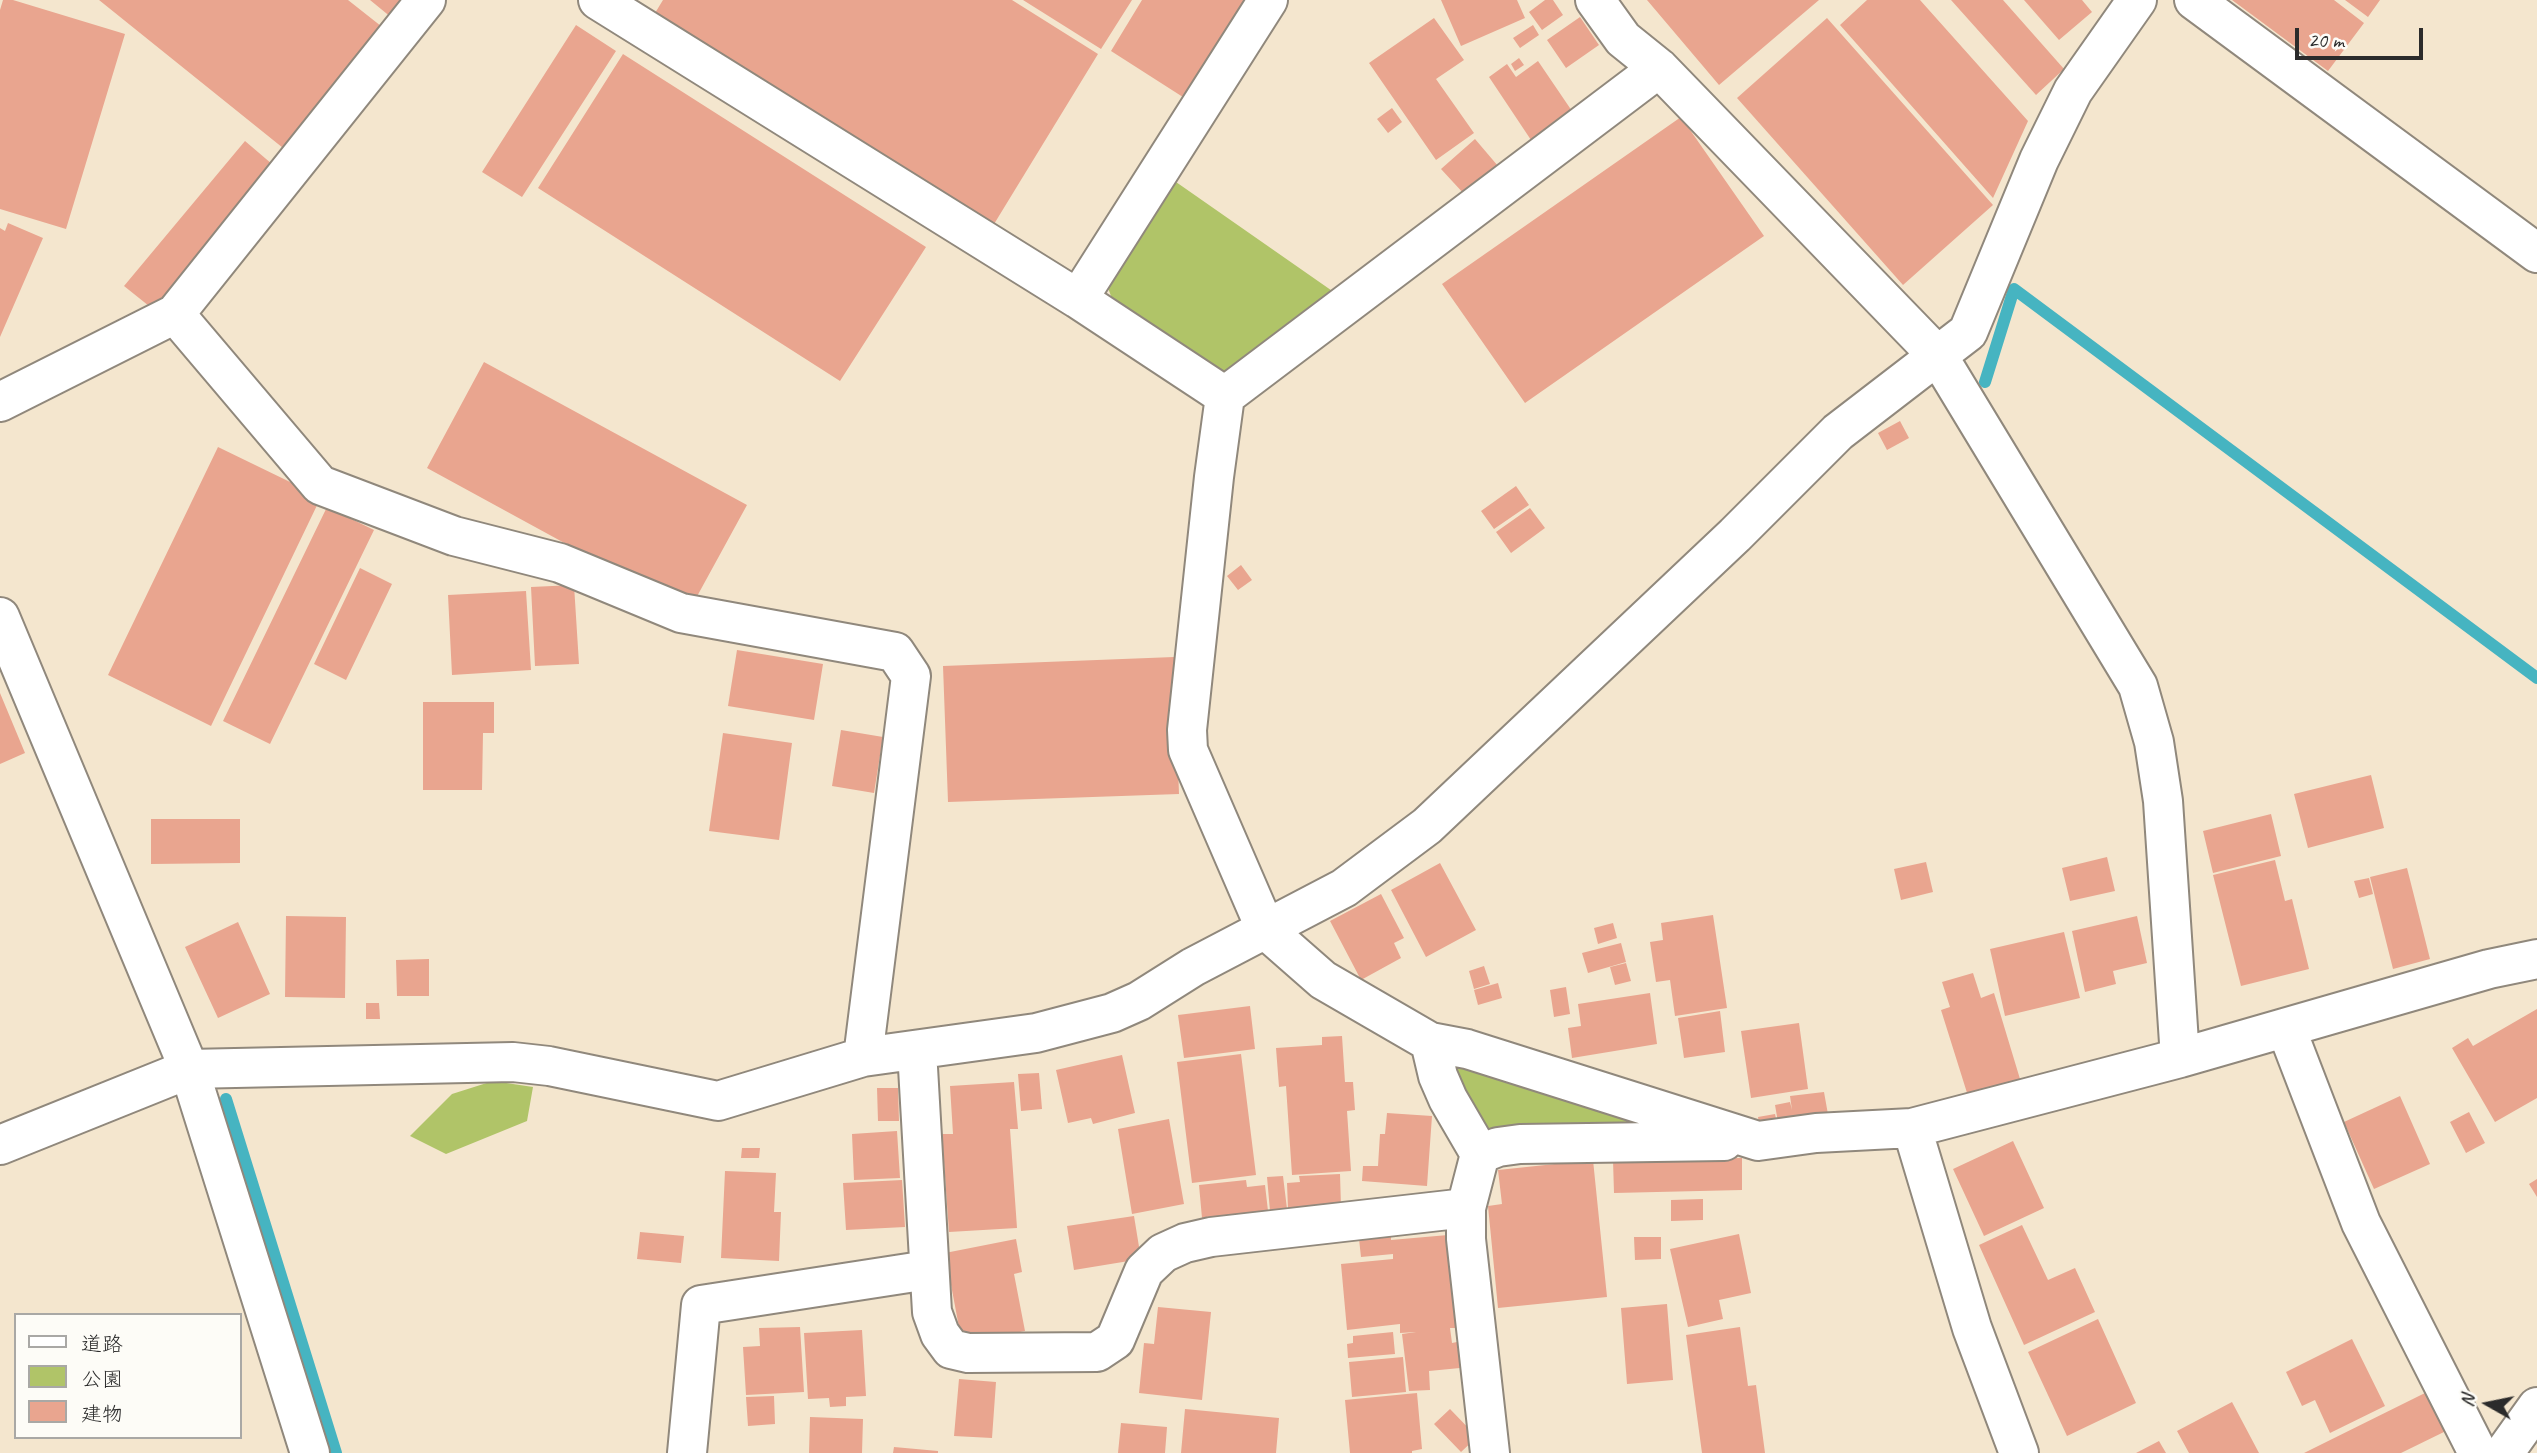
<!DOCTYPE html>
<html>
<head>
<meta charset="utf-8">
<style>
  body { margin:0 }
  #map { position:relative; width:2537px; height:1453px; overflow:hidden; background:#f4e6ce; font-family:Caveat,"Klee One",sans-serif }
  canvas { display:block }
  .legend { position:absolute; left:14px; top:1313px; width:228px; height:126px; box-sizing:border-box; background:#fdfcf7; border:2px solid #a9a8a5; margin:0; padding:9px 12px; list-style:none; font-size:21px; color:#2b2b2b }
  .legend li { display:flex; align-items:center; gap:14px; height:35px }
  .legend b { width:35px; border:2px solid #a9a8a5 }
  .north { position:absolute; left:2453px; top:1369px; width:70px; height:70px; -webkit-text-stroke:5px #fdfcf7; paint-order:stroke; rotate:279deg; font-size:19px; font-weight:700; line-height:28px; text-align:center; color:#2b2b2b }
  .north::after { content:''; display:block; margin:auto; width:24px; height:32px; background:#2b2b2b; clip-path:polygon(50% 0,100% 100%,50% 72%,0 100%) }
  .scale { position:absolute; left:2295px; top:28px; width:128px; height:32px; box-sizing:border-box; border:4px solid #2b2b2b; border-top:0; padding-left:9px; font-size:21px; line-height:24px; white-space:nowrap; color:#2b2b2b; -webkit-text-stroke:5px #fdfcf7; paint-order:stroke }
</style>
</head>
<body>
<div id="map">
<canvas width="2537" height="1453"></canvas>
<ul class="legend">
<li><b style="height:9px;background:#fff"></b>道路</li>
<li><b style="height:19px;background:#b0c468"></b>公園</li>
<li><b style="height:19px;background:#e9a58f"></b>建物</li>
</ul>
<div class="north">N</div>
<div class="scale">20 m</div>
</div>
<script>
const ctx = document.querySelector('canvas').getContext('2d');
ctx.lineJoin = 'round';
function fill(path, color) {
  ctx.fillStyle = color;
  ctx.fill(path, 'evenodd');
}
function trace(path, color, width, dash) {
  ctx.strokeStyle = color;
  ctx.lineWidth = width;
  ctx.lineCap = dash ? 'butt' : 'round';
  ctx.setLineDash(dash || []);
  ctx.stroke(path);
}
fill(new Path2D(`
  M1176,182l162,113 -105,77 -13,2 -106,-70 -6,-16z
  M1453,1061l219,71 -186,2 -31,-50z
  M493,1081l40,6 -6,34 -81,33 -36,-18 42,-42z`), '#b0c468');
trace(new Path2D(`
  M1985,382l29,-93 523,389
  M226,1099l110,354`), '#46b4c1', 12);
fill(new Path2D(`
  M3,0h10l112,34 -59,195 -66,-20v-199z
  M99,0h249l38,30 -98,122z
  M370,0h36l-14,18z
  M663,0h349l86,54 -107,175 -339,-211z
  M1023,0h109l-31,49z
  M1142,0h106l-62,99 -75,-48z
  M1441,0h76l8,18 -64,28z
  M1545,0h8l10,15 -21,15 -13,-18z
  M1647,0h172l-100,85z
  M1867,0h53l108,121 -35,77 -153,-173z
  M1951,0h52l61,69 -28,26z
  M2024,0h58l10,12 -33,28z
  M2232,0h102l30,23 -36,48z
  M2345,0h35l-12,17z
  M1580,17l19,28 -33,23 -19,-28z
  M1434,18l30,42 -28,19 38,54 -38,27 -67,-97z
  M1827,18l166,187 -90,80 -166,-187z
  M576,25l40,26 -94,146 -40,-25z
  M1533,25l6,10 -19,13 -7,-10z
  M623,54l303,193 -86,134 -302,-193z
  M1519,58l5,7 -9,6 -4,-7z
  M1538,61l36,53 -41,29 -44,-66 18,-13 9,13z
  M1392,108l10,14 -14,11 -11,-14z
  M1681,117l83,119 -239,167 -83,-119z
  M1475,139l23,27 -33,29 -24,-26z
  M245,141l34,29 -120,144 -35,-28z
  M8,223l35,15 -43,99v-109l5,3z
  M484,362l263,143 -58,106 -262,-143z
  M1900,421l9,17 -22,12 -9,-17z
  M218,447l103,50 -110,229 -103,-51z
  M1516,486l13,19 -35,24 -13,-18z
  M327,507l47,23 -104,214 -47,-23z
  M1530,508l15,20 -34,25 -15,-21z
  M1241,565l11,15 -14,10 -11,-14z
  M360,568l32,16 -46,96 -32,-16z
  M574,585l5,79 -44,2 -4,-79z
  M526,591l5,79 -79,5 -4,-80z
  M737,650l86,14 -9,56 -86,-14z
  M1174,657l5,137 -231,8 -5,-136z
  M0,693l25,60 -25,11z
  M423,702h71v31h-11l-1,57h-59z
  M841,730l42,7 -9,56 -42,-7z
  M723,733l69,10 -13,97 -70,-9z
  M2371,775l13,53 -76,20 -14,-54z
  M2271,814l10,42 -68,17 -10,-42z
  M151,819h89v44l-89,1z
  M2107,857l8,34 -45,10 -8,-33z
  M2275,860l10,41 7,-2 17,70 -68,17 -28,-111z
  M1926,862l7,30 -32,8 -7,-31z
  M1440,863l36,67 -50,27 -35,-67z
  M2407,868l23,91 -37,10 -23,-92z
  M2369,878l4,16 -14,4 -5,-17z
  M1381,894l23,44 -10,5 7,15 -40,22 -31,-59z
  M1713,915l14,93 -52,8 -5,-36 -14,2 -6,-40 13,-2 -2,-17z
  M286,916l60,1 -1,81 -60,-1z
  M2137,916l10,47 -34,8 3,13 -31,8 -13,-61z
  M238,922l32,72 -52,24 -33,-71z
  M1613,923l4,15 -19,6 -4,-16z
  M2064,932l16,66 -75,18 -15,-67z
  M1621,943l5,19 -38,11 -6,-20z
  M429,959v37h-32l-1,-36z
  M1626,963l5,18 -16,4 -5,-18z
  M1484,966l6,18 -16,5 -5,-18z
  M1973,973l8,25 13,-5 26,86 -52,17 -27,-86 9,-3 -8,-25z
  M1498,983l4,15 -24,7 -4,-15z
  M1566,987l4,27 -16,3 -4,-27z
  M1650,993l7,51 -85,14 -4,-30 13,-2 -3,-22z
  M366,1003h13l1,16h-14z
  M1250,1006l5,43 -71,9 -6,-43z
  M2537,1009v89l-42,24 -43,-74 16,-10 5,8z
  M1720,1011l5,41 -41,6 -6,-40z
  M1799,1023l9,66 -57,9 -10,-67z
  M1342,1036l3,46h8l2,28 -8,1 4,60 -59,4 -6,-89 -7,1 -3,-39 46,-3v-8z
  M1241,1054l15,121 -64,8 -15,-121z
  M1122,1055l13,58 -42,11 -2,-6 -23,5 -12,-53z
  M1039,1073l3,36 -21,2 -3,-37z
  M1014,1082l4,47h-8l7,99 -68,4 -7,-98h11l-3,-48z
  M877,1088h21l1,33h-21z
  M1824,1092l5,28 -50,8 -4,-23 15,-3 2,8 -2,-14z
  M2400,1096l30,68 -56,25 -30,-67z
  M2469,1112l16,31 -19,10 -16,-31z
  M1387,1113l45,3 -5,70 -65,-5 1,-15h15l2,-32h5z
  M1775,1114l3,14 -18,3 -2,-14z
  M1169,1119l15,85 -52,10 -14,-85z
  M897,1131l3,47 -46,2 -2,-46z
  M2013,1141l31,67 -60,28 -31,-67z
  M742,1148h18l-1,10h-18z
  M1742,1158v32l-128,3 -1,-33z
  M1593,1160l14,137 -109,11 -10,-102 14,-2 -4,-34z
  M725,1171l51,2 -2,39h7l-2,49 -58,-3z
  M1340,1174l1,33 -53,2 -1,-26 13,-1 -1,-6z
  M1283,1176l4,33 -17,2 -3,-34z
  M2537,1179v18l-8,-13z
  M902,1180l3,47 -59,3 -3,-47z
  M1246,1180l1,7 18,-2 3,26 -66,7 -3,-33z
  M1703,1199v21l-32,1v-21z
  M1134,1216l7,43 -67,11 -7,-44z
  M2022,1225l26,55 27,-12 20,44 -71,33 -45,-100z
  M640,1232l44,4 -3,27 -44,-4z
  M1739,1234l12,59 -32,7 4,19 -35,8 -18,-78z
  M1448,1235l9,93h-7l2,15 5,-1 3,26 -31,3 1,19 -21,1 -7,-57 14,-2 -16,1v-9l-53,6 -6,-66 52,-5v-5l-32,3 -2,-18 32,-3v4z
  M1634,1237h27v22l-26,1z
  M1016,1239l6,33 -8,2 11,57 -63,12 -17,-90z
  M1667,1304l6,76 -46,4 -6,-76z
  M1158,1307l53,5 -9,88 -63,-7 5,-50 10,1z
  M2098,1319l38,84 -69,33 -39,-84z
  M800,1327l4,65 -58,3 -3,-48 17,-1 -1,-18z
  M1740,1327l8,59 8,-1 9,68h-63l-16,-118z
  M862,1330l4,66 -20,1v9l-16,1 -1,-9 -21,1 -4,-66z
  M1393,1332l2,22 -47,4 -1,-14 6,-1v-7z
  M2352,1339l33,67 -55,27 -15,-33 -13,6 -16,-34z
  M1403,1357l3,35 -54,5 -3,-35z
  M959,1379l37,3 -4,56 -38,-2z
  M2429,1391l19,39 -47,23h-97z
  M1417,1393l5,56 -10,2v2h-62l-5,-53z
  M774,1396l1,28 -27,2 -2,-29z
  M2232,1402l27,51h-70l-12,-22z
  M1185,1409l94,9 -3,35h-95z
  M1450,1409l27,28 -16,15 -27,-28z
  M810,1417l53,2 -1,34h-53z
  M1121,1423l46,4 -2,26h-47z
  M2159,1441l7,12h-30z
  M894,1447l44,4v2h-45z`), '#e9a58f');
const minor = new Path2D(`
  M598,0l480,299 147,97
  M1595,0l28,39 36,29 279,288 200,330 16,56 9,59 17,257
  M2194,0l343,253
  M1078,299l190,-299
  M175,314l145,171 134,51 106,27 121,50 214,39 16,24 -48,381
  M0,402l175,-88 251,-314
  M0,617l189,452 121,384
  M2286,1028l75,195 117,230
  M1430,1042l37,7 291,92 58,-8 96,-5 268,-70 309,-89 48,-10
  M917,1050l15,262 8,22 11,15 17,4 129,-1 18,-12 29,-69 19,-18 22,-10 26,-6 255,-29
  M1912,1128l60,200 47,125
  M0,1145l189,-76 324,-7 36,4 169,35 145,-44 173,-24 76,-20 27,-12 54,-34 151,-79 83,-62 308,-291 103,-103 130,-100 71,-172 34,-69 64,-91
  M1480,1154l-32,-55 -10,-23 -8,-34 -107,-62 -57,-50 -78,-180 -1,-20 27,-253 11,-81 434,-328
  M687,1453l14,-148 227,-35
  M1490,1453l-24,-214v-31l14,-54 18,-7 22,-3 204,-3`);
const tertiary = new Path2D(`
  M2504,1453l33,-46`);
trace(minor, '#90887c', 42);
trace(tertiary, '#90887c', 42);
trace(minor, '#fff', 38);
trace(tertiary, '#fff', 38);
</script>
</body>
</html>
